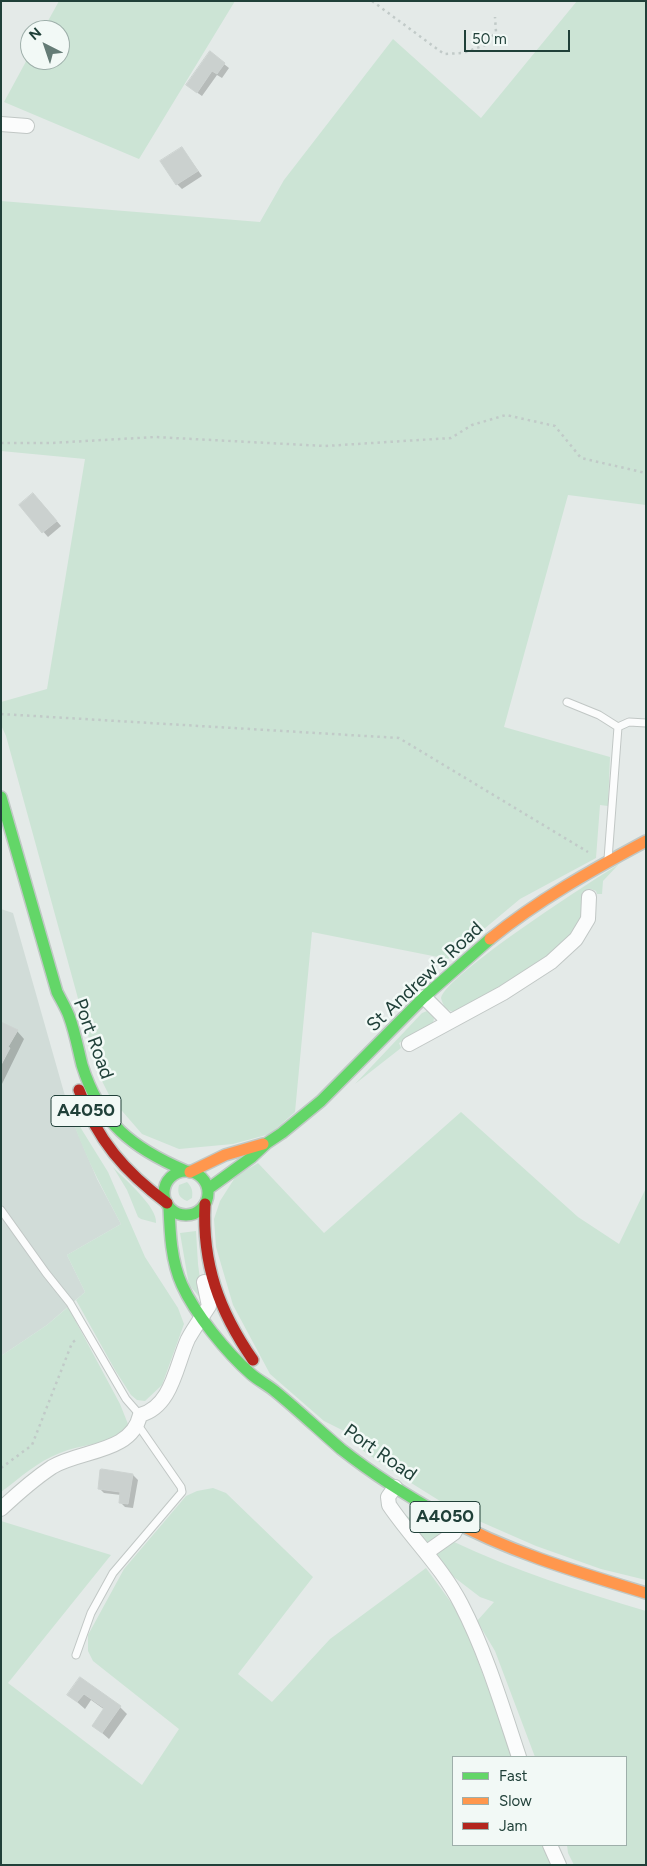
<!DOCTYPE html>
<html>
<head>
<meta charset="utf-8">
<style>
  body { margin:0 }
  #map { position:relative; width:647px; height:1866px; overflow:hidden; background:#e4eae8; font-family:Figtree,sans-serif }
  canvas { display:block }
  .frame { position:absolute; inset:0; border:2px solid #204039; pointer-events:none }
  .legend { position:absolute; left:452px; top:1756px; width:175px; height:90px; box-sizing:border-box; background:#f2f9f6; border:1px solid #9eafaa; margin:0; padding:6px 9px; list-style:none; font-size:15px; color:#204039 }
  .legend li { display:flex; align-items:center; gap:10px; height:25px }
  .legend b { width:25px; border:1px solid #9eafaa }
  .north { position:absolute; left:20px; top:20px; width:50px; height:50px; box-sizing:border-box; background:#f2f9f6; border:1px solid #9eafaa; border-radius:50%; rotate:319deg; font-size:14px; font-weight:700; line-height:20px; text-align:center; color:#204039 }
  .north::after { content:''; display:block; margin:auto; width:18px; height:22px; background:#657c76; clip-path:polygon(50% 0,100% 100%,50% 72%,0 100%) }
  .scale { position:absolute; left:464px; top:30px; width:106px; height:22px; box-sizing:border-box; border:2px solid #204039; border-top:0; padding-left:6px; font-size:15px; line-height:18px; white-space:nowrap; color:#204039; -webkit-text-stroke:4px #f2f9f6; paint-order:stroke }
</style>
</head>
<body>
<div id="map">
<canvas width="647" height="1866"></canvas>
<div class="frame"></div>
<ul class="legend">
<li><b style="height:6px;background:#63d668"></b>Fast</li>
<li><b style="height:6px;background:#ff974d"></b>Slow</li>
<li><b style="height:6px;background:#b3261e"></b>Jam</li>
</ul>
<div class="north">N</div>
<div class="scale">50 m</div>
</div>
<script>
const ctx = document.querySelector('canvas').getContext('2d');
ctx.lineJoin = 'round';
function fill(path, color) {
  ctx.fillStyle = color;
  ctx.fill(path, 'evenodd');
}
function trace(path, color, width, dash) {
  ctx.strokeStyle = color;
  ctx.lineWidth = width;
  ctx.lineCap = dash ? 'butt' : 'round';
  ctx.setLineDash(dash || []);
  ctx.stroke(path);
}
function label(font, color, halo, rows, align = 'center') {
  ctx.font = font + ' Figtree,sans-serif';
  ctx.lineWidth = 5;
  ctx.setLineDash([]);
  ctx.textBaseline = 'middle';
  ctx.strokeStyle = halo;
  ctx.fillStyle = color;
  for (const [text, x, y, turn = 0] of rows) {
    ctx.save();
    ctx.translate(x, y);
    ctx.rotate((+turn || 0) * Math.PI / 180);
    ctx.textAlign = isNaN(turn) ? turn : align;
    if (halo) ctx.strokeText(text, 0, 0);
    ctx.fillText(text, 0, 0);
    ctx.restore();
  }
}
fill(new Path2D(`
  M1,909l12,4 58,204 26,62 24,45 -54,31 18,37 -38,33 -46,31z`), '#d1dcd8');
fill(new Path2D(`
  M59,1h176l-96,158 -135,-57 26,-48v6h30v-30h-17z
  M577,1h69v504l-78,-10 -64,232 106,30 -2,49 -8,-1 -4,53 -76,41 -72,60 -136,-27 -17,180 -25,22 -37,10 -54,5 -37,-15 -32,-37 -11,-22 -93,-339 -5,-11v-23l46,-13 38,-230 -84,-8v-250l259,21 24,-42 109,-141 88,79z
  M619,864l-16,17 -1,13h-5l-1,-3 -5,-2 -6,4c-1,7 1,16 -1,23 -9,34 -99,79 -130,96 -8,-2 -11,-6 -13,-14 6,-24 149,-116 178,-134z
  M427,1011l7,7 -1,6 -3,3 -31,16 2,5 -46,36 67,-71z
  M69,1105l13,25 26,42 37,85 33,51 6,16 -22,61 -17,16 -8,-1 -6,-5 -16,-25 -39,-70 9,-8 -18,-37 54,-31c-20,-38 -41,-77 -53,-118z
  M461,1112l117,105 41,27 27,-56v392l-45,-11 -65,-23 -80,-35 -56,-35 -38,-26 -16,-18 -22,-11 -54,-47 -37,-69 -17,-58 -2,-28 6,-18 16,-25 22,-13 66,70z
  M113,1167c11,12 45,40 43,56l-15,-4 -3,-2 -11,-27z
  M187,1182c5,5 6,9 5,16l-5,3c-8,-3 -10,-8 -8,-16z
  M196,1231l2,33 5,37 -14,-16 -9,-52z
  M68,1307l52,97 8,20 -4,10c-20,11 -43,10 -64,19 -22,8 -40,25 -59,39v-136l46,-31z
  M213,1488l13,5 87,84 -75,97 34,28 58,-63 96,-71 35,48 53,141h-61v88h93l7,20h-552v-344l110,34 -103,128 134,102 37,-56 -86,-68 -5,-10v-16l36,-66 62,-73 11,-5z
  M403,1514l39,21 -11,7h-4z
  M452,1541c63,30 127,50 194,70v254h-72l-6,-12 -1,-8h59v-88h-91l-40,-106 -18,-30 17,-19 -14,-5 -34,-26 -10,-15 2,-6z`), '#cce4d5');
fill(new Path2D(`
  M210,53l19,15 -7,10 -5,-3 -15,21 -10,-7z
  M182,148l20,28 -20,13 -5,-5z
  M38,499l23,27 -13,11 -28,-32z
  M1,1024l16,7 7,8 -23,47z
  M102,1471l31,4 5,5 -5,28 -8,-1 -4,-4v-8l-17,-2 -5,-5z
  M81,1679l39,28 7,7 -18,25 -15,-13 11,-16 -14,-10 -6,9 -16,-14z`), '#0003');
const building = new Path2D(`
  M210,51l15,12 -8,11 -5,-3 -15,22 -11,-8z
  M182,147l16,24 -22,14 -16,-24z
  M33,493l24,28 -15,12 -23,-28z
  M1,1022l17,8 -10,17 2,1 -9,17z
  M102,1469l31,5 -5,30 -9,-1 1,-11 -22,-3 2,-19z
  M80,1677l41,29 -19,27 -10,-7 12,-18 -20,-14 -7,8 -10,-7z`);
fill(building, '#cbd1cf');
trace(building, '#cdd3d1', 1);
const lane = new Path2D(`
  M567,702l32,13 19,12 -10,132
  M618,727l11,-5 17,1
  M1,1210l45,63 24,30 56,96 14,16
  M76,1655l15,-42 22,-40 69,-81 -1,-5 -43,-62`);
const street = new Path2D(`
  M1,124l26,2
  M424,997l24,24
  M409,1044l94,-51 48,-31 25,-23 12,-20 1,-22
  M395,1487l-7,10 1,8c23,34 53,62 72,99 25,48 41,102 58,153
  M1,1509c16,-15 33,-30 51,-42 28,-17 80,-14 88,-52 32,-8 36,-50 48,-76 6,-11 14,-22 21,-33l-5,-24
  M427,1552l27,-19 5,-9
  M550,1845l9,20`);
const fast = new Path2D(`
  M1,797l56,195c4,8 9,16 12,24 6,16 9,33 13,49 18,58 50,83 104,106
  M164 1193a22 22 0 1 1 44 0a22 22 0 1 1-44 0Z
  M208,1189l44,-32 15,-14 15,-10 39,-32 103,-104 66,-58
  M169,1207c1,26 2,54 13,78 13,29 45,68 69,89 8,7 17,11 25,18 22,18 43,38 65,57 33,26 68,48 104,68`);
const slow = new Path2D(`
  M490,939c48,-39 102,-69 156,-98
  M190,1172l35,-17 38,-11
  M445,1517c64,35 132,55 201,76`);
const jam = new Path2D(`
  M79,1090c18,50 46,82 88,113
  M205,1204c-3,60 14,107 48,156`);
trace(lane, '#c1c7c5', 9);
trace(street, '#c1c7c5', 16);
trace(fast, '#c0c8c5', 14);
trace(slow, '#c0c8c5', 14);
trace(jam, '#c0c8c5', 14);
trace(new Path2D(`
  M372,1l72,53 19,-1 22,-8 11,-13 -1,-15
  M1,443h50l104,-6 170,9 126,-8 21,-13 34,-10 49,11 26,32 65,15
  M1,714l398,24 189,114
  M1,1468l31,-23 40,-102 6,-5`), '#c1cac8', 2.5, [2.5, 4]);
trace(lane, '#fbfcfc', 7);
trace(street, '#fbfcfc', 14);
trace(fast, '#63d668', 11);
trace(slow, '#ff974d', 11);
trace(jam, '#b3261e', 11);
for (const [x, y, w] of [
  [86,1111,70],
  [445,1517,70]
]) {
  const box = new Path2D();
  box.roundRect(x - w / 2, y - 15.5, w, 31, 4);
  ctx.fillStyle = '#f2f9f6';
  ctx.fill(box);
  trace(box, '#204039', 1);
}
label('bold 18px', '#204039', null, [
  ["A4050",86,1111],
  ["A4050",445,1517]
]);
label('19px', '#204039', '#f2f9f6', [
  ["St Andrew's Road",425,977,-43],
  ["Port Road",93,1039,70],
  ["Port Road",380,1453,35]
]);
</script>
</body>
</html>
